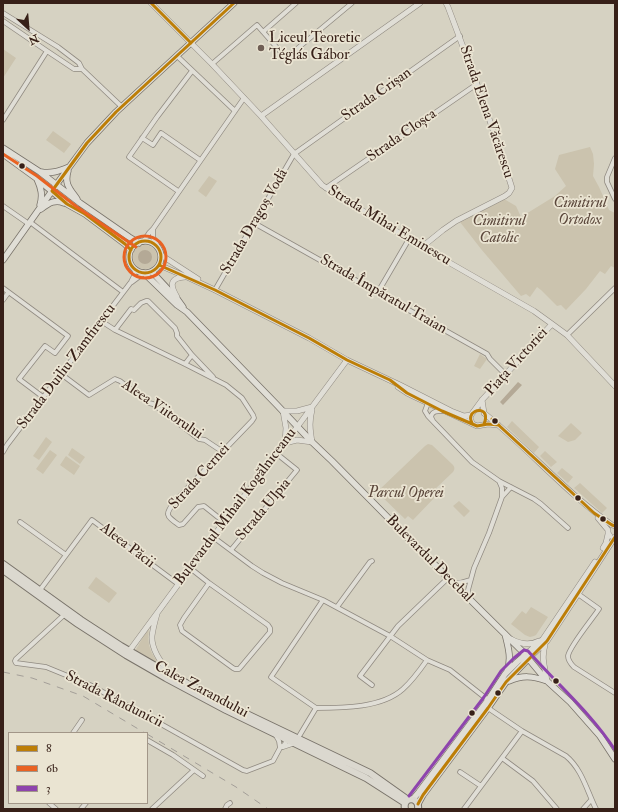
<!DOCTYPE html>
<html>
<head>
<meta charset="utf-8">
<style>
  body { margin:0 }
  #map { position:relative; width:618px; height:812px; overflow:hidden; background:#d6d2c2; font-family:"IM FELL Double Pica",serif }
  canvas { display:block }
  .frame { position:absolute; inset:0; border:4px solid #372018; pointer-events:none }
  .legend { position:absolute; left:8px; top:732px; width:140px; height:72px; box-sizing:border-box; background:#eae4d2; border:1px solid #a29688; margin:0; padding:5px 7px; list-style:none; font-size:12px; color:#372018 }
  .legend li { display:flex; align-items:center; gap:8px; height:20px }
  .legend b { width:20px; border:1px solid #a29688 }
  .north { position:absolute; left:8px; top:8px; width:40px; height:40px; -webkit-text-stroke:3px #eae4d2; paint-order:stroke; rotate:154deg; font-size:11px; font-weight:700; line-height:16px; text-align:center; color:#372018 }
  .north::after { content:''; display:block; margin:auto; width:14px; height:18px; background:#372018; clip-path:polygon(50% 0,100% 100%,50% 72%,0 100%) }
</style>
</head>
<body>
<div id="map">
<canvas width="618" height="812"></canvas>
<div class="frame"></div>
<ul class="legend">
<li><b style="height:5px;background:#bd7e07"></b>8</li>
<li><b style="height:5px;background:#e96222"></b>6b</li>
<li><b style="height:5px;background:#8e44ad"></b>3</li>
</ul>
<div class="north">N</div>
</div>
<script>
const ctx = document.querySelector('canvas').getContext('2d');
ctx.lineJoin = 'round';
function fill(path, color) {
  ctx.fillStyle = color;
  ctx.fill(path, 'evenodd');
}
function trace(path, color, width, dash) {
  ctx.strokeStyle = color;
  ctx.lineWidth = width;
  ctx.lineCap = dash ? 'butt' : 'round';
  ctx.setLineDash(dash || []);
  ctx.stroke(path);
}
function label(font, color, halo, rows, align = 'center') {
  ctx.font = font + ' "IM FELL Double Pica",serif';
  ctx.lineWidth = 3.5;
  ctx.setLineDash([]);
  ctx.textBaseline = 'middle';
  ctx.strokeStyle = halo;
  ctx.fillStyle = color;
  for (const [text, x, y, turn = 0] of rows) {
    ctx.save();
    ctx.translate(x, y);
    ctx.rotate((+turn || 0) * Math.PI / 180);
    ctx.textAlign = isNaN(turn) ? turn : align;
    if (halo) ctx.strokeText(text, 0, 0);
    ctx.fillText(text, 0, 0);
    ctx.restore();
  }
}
fill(new Path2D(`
  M3,49l13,9 -13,20z
  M53,131l18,13 -7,9 -18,-13z
  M590,147l3,7 1,10 -1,12 6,11 4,9 6,14 6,3v55l-4,-2 -6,8 -5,-3 -14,18 -20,21 -5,-5 -4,1 -16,-16 -4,-3 -7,10 -4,-3 -5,2 -40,-47 -21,-27 44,-23 12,7 5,11 34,-21 11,-10 -11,-17 4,-14z
  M209,176l8,5 -11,16 -8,-6z
  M133 257a12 12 0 1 1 24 0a12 12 0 1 1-24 0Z
  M480,354l7,5 -7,10 -6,-3z
  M512,421l27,26 -5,6 -27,-26z
  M571,423l11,10 -7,7 -7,2 -10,-6z
  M46,437l6,5 -13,18 -6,-4z
  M428,444l4,1 20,19c3,3 3,5 1,8l-20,19 4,4 -24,25 -5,-4 -3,3 -28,-27 48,-46z
  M72,448l13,9 -5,7 -12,-9z
  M50,450l7,5 -14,19 -7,-5z
  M545,451l12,11 -6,5 -11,-11z
  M66,456l14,10 -6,9 -14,-10z
  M562,468l11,9 -5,6 -11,-10z
  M580,483l27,25 -5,5 -28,-25z
  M459,501l11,10 -6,6 -11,-11z
  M96,577l21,16 -8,10 -21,-15z
  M531,607l17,10 -12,18 -2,1 -4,1 -5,-2 -14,-11 11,-13 4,3z
  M149,627c-2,20 1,23 11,39l-25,-15z`), '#cbc3ae');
fill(new Path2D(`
  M138 257a7 7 0 1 1 14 0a7 7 0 1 1-14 0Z
  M518,382l4,3 -19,20 -3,-3z`), '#b4a996');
const minor = new Path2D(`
  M3,13l55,34 21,16 3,6 40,38
  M3,21l44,30 27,18h8
  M263,32l33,-29
  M177,56l58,55
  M212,64l45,-39 29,33 66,-55
  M3,120l44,-69
  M142,138l11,7 8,-12 39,27
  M615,158l-8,19v5l8,17
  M326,188l151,-104
  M178,191l-49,-34 28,-40 35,-46
  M3,206l23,16 2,2
  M30,222l93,70
  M254,223l233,131 3,5 16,16
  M143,242l6,-9 4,-4
  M159,249l-6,-12v-8l91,-131
  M132,282l12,-9
  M3,288l65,48 -13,17 -10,-7 -26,33 24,18
  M215,290l79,-136 166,-118
  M378,292l31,-53
  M3,300l5,-7
  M101,321l14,9 70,34 41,21 16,13 11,17 1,3 -2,3 -77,80c-10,14 -10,14 4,24l4,-1 15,-17 6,-1 20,16
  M115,330l16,-21 3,1 7,-7 5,-2h2l27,27 2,5v3l15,19 21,22
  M567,335l48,-47
  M185,364l7,-9
  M61,374l28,21 26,-16 5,2 29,22 4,1 46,35 6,1 18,12
  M428,403l-3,8 3,5 44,46 27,19 35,18 7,5 27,24
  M433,421l-2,-4c1,-6 6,-6 11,-6
  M3,452l4,-7 124,-163 3,-6 1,-7
  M499,481l3,7v9
  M20,522l46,33
  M213,537l39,29 11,7 19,10 41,17 67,36 37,24 23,10 38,30
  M231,550l66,-80 -20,-16
  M190,568l19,15 59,42 2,3v4l-31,37h-4l-2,-1 -51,-37 -2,-6 4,-7 25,-35
  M454,583c6,0 11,-1 16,-3
  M40,590l52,-70 86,64
  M578,594l21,15c-6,9 -30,38 -31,47 0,5 3,8 6,11l41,26
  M469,599l-1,-9 6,-22 15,-35 13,-36 9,-10
  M337,607l33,-45 2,-1
  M64,615l-48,44 -1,2 1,2 30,4 44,18 53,29 100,56 4,1 26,-10 7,-13 5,-4 2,-7
  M372,685l-12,-9 38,-50 50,-48
  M316,708l-45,-31 52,-77
  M488,708l34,23 44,25c16,13 21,35 30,53
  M73,733l9,-13
  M275,734l4,7 1,7
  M147,740l26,15 30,21
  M283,747l12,-4 21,-35c27,0 66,0 87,-19 9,-8 17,-19 24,-29
  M502,758l31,23 24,28
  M460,772l21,14
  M49,803l7,6
  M81,809l5,-6
  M152,809l42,-39
  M225,809l2,-4 3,-2
  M464,809l58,-78
  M583,809l8,-9`);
const tertiary = new Path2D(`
  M151,3l61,61 49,52 61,69 10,7 90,55 112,64 18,13 15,11 48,51
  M261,116l159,-113
  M422,247l21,-17 13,-9 49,-25 4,-3 3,-5 -13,-41 -22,-63 -29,-77 -2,-4
  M161,255l37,24
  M159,265l28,12 28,13 94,48 38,22 53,25 51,26 13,5 7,-1
  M177,297c-6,-10 -9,-19 8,-20
  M398,387l9,6 8,4 62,29 11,-2 10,1
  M482,400l2,13
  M485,414c44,35 81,79 127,111l3,1
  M472,423l-2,-5 1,-3 11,-15 70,-76
  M285,443l1,-15 -3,-17h14l15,-4
  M285,443l12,-3 15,2c-2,-12 -3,-21 0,-32
  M598,518l10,12v3l2,3
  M603,548l3,-5 2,-9
  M157,614c-2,7 -4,14 -5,22 -1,13 9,26 17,37
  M511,639c9,5 18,7 28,2
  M545,645c-4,14 0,22 2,36
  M127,654l97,-132 53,-68 70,-94
  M525,655l18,-16 52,-77
  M528,659l19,-18 31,-47 37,-57`);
const secondary = new Path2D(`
  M3,148l37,24 40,31 49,34 10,6
  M3,154l33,24 31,26 18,10 40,30 6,6
  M68,171c-4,13 2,18 9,28
  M41,172c10,2 18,-1 28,-5
  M37,179c4,9 6,16 3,26
  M41,209c8,-6 14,-10 23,-6
  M129 257a16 16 0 1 1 32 0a16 16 0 1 1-32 0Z
  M3,260l56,-79 28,-38 29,-31 118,-109
  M152,272l26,28 5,7
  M144,273l33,32 10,7 91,94 34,36 20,19 81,82 109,108 25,30 23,21 30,34 15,23
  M505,634c3,12 7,25 2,37
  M509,681c14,-6 23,-5 38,0
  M413,799l6,-7 69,-92 17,-26 12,-12 8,-7
  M418,804l5,-9 65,-87 18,-26 22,-23`);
const primary = new Path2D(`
  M3,564l78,56 40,26 50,29 57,30 142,68 38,27
  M3,570l75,54 48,31 40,23 60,32 140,68 39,25
  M405,809c-3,-13 15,-13 13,0`);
trace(minor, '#908a81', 5.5);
trace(tertiary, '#908a81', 6);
trace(secondary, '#79736a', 7);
trace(primary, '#79736a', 8);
trace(minor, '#e0ded6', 4);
trace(tertiary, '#e0ded6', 5);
trace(secondary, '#e0ded6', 5.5);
trace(primary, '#dbd8cf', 6);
trace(new Path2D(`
  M3,672l29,6 51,18 62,37
  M147,734l89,53 32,22`), '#a39e98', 1, [7, 7]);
trace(new Path2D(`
  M151,3l40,40
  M129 257a16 16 0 1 1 32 0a16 16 0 1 1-32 0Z
  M131,250l-6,-6 -40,-30 -18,-10 -15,-13 35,-48 29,-31 118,-109
  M159,265l56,25 94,48 38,22 43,20 17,13 35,18 35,15 11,-2 11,1
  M492,419l102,94 18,12 3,1
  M472,423c-1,-2 -2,-5 -1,-7 2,-8 20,-9 13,8
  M418,804l5,-9 65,-87 18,-26 41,-41 68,-104`), '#bd7e07', 3);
trace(new Path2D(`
  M3,154l34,22 40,31 59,40
  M124 257a21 21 0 1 1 42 0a21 21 0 1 1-42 0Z`), '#e96222', 3);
trace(new Path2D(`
  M409,796l75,-99 17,-26 13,-13 10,-8 4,1c29,33 63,62 87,99`), '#8e44ad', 3);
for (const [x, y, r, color] of [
  [261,48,4,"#6f5e54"],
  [22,166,3.5,"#372018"],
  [495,421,3.5,"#372018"],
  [578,498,3.5,"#372018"],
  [603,519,3.5,"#372018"],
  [556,681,3.5,"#372018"],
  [498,693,3.5,"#372018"],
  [472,713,3.5,"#372018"]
]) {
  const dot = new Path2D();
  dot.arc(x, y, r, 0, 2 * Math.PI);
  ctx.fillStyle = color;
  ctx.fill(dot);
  trace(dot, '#eae4d2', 1.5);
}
label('15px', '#372018', '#eae4d2', [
  ["Liceul Teoretic",269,39],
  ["Téglás Gábor",269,56]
], 'left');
label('15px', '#372018', '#eae4d2', [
  ["Strada Crișan",377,95,-35],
  ["Strada Elena Văcărescu",486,112,71],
  ["Strada Cloșca",402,136,-35],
  ["Strada Dragoș Vodă",255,222,-60],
  ["Strada Mihai Eminescu",389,226,31],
  ["Strada Împăratul Traian",383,295,30],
  ["Piața Victoriei",517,362,-48],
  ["Strada Duiliu Zamfirescu",67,367,-53],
  ["Aleea Viitorului",162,410,34],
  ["Strada Cernei",200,477,-48],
  ["Bulevardul Mihail Kogălniceanu",236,507,-53],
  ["Strada Ulpia",264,510,-50],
  ["Aleea Păcii",127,546,37],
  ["Bulevardul Decebal",429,559,45],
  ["Calea Zarandului",201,690,28],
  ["Strada Rândunicii",114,700,27]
]);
label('italic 15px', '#5a463a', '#eae4d2', [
  ["Cimitirul",580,204],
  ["Ortodox",580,221],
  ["Cimitirul",499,222],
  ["Catolic",499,239],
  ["Parcul Operei",406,494]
]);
</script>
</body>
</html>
